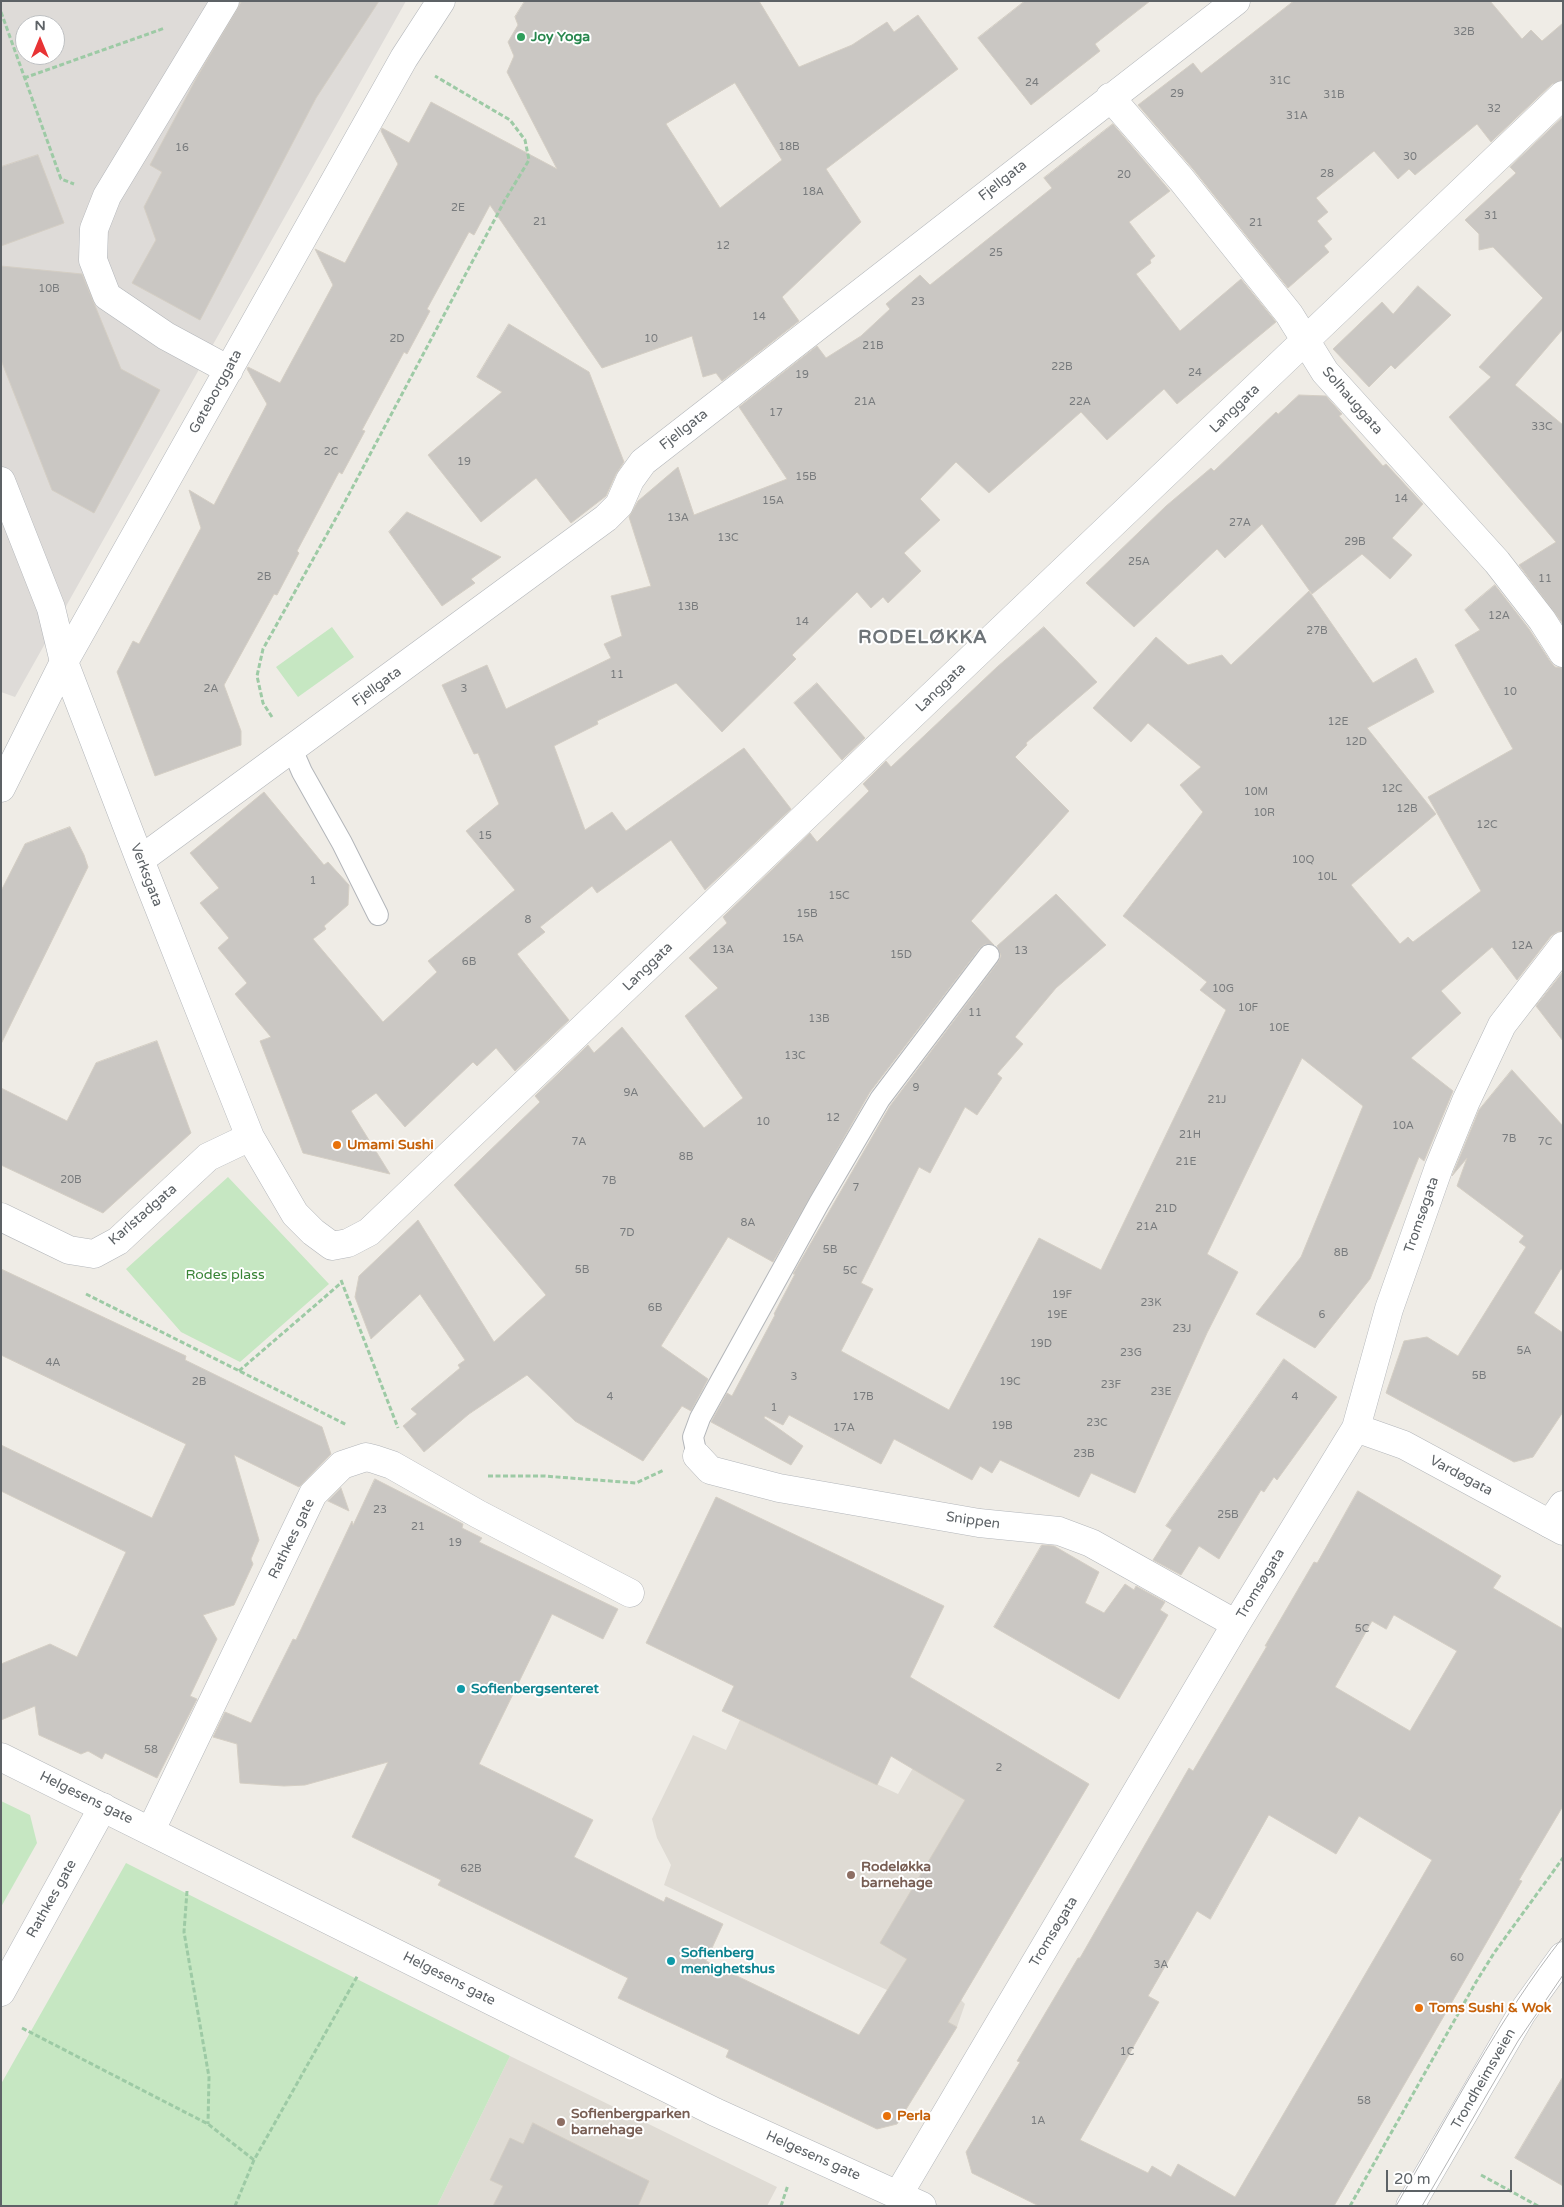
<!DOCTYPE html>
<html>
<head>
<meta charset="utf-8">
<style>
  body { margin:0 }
  #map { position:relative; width:1564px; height:2207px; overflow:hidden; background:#efece6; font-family:"Varela Round",sans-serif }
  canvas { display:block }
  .frame { position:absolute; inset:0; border:2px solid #5d6266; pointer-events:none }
  .north { position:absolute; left:15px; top:15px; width:50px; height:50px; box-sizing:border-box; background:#fff; border:1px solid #bec0c2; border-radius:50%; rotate:0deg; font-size:14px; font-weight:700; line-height:20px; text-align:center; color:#5d6266 }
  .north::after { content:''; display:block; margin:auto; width:18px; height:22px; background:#e83335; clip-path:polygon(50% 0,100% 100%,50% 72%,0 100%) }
  .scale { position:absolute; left:1386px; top:2170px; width:126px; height:22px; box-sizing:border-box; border:2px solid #5d6266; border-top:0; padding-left:6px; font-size:15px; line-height:18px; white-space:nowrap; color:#5d6266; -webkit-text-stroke:4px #fff; paint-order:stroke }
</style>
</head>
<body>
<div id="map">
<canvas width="1564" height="2207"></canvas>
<div class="frame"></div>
<div class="north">N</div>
<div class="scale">20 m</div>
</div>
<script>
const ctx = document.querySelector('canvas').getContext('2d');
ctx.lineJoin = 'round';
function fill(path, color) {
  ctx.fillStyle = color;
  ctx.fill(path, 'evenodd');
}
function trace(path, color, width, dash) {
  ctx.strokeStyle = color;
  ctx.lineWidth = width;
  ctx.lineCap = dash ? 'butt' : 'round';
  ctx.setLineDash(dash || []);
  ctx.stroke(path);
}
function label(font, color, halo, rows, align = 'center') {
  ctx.font = font + ' "Varela Round",sans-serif';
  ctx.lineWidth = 4;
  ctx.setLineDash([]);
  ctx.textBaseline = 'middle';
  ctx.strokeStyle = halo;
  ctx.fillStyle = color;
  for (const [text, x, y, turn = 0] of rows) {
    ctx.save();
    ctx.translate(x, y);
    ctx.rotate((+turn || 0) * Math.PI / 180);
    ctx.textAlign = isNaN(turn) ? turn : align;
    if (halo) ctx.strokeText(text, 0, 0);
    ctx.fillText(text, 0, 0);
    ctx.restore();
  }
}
fill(new Path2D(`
  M1,1h405l-391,696 -14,-5zM25,25h30v30h-30z`), '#dedbd8');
fill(new Path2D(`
  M740,1720l158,74 15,-26 176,16 -128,216 4,4 -8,23 -70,-37 -223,-105 7,-20 -14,-27 -5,-19 41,-84 33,15z
  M510,2056l267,131 -10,19h-330z`), '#dfdbd4');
fill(new Path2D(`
  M332,627l22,30 -56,40 -22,-30z
  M228,1177l101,107 -89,78 -59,-30 -55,-63z
  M1,1801l29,14 7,28 -36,64z
  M126,1863l384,193 -73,150h-436v-122z`), '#c6e7c2');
const building = new Path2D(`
  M242,1h137l-63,97 -116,222 -68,-37 24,-43 -12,-33 18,-35 -12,-7 46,-86z
  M525,1h234l40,66 53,-22 35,-23 7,10 24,-17 40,54 -132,100 35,53 -79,75 17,24 -77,60 -6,-8 -13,4 -11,-41 -90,32 -112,-163 -16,30 -5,-3 -42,77 3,2 -23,43 -3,-2 -42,78 3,1 -23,43 -3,-2 -42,79 2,2 -22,42 -3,-1 -50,91 17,46v14l-86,31 -38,-104 16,-31 6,3 62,-116 -12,-38 25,15 53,-101 -20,-35 1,-2 32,16 53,-98 -18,-36 30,14 53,-99 -17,-33 1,-3 27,15 22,-41 126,67 -50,-97 7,-16 -6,-14 10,-17 -3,-8zM735,83l47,77 -62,48 -54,-84z
  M1025,1h125l-55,43 5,7 -69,54 -53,-67z
  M1294,1h196l32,38 9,-9 11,11 21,-18v57l-11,4 -61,58 -14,-18 -62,51 -6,-6 -11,10 -24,-28 -58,47 12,14 -11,9 15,18 -8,7 5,6 -41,36 -95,-119 -55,-64 55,-42 8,10z
  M1563,117v212l-48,56 48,40v199l-44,-59 37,-23 -107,-125 42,-40 -12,-10 64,-69 -50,-51 -14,3v-16l-14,-14 51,-47 -6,-6z
  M1113,124l57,67 -41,31 26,34 -5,4 1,3 -15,11 44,57 61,-52 35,43 -99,82 -13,-15 -57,51 -26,-28 -92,81 -33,-31 -36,37 20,21 -36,33 17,18 -33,32 -5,-6 -12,11 -14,-16 -65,63 4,4 -74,73 -46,-49 -79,38 1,3 -44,22 31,84 27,-18 14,19 118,-83 47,61 -86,81 -34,-50 -74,53 -5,-7 -52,41 5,5 -28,22 52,66 -54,51 -19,-23 -19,18 -4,-4 -68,65 -29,-34 -25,18 39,63 -87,-21 -43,-112 11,-4 -36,-43 12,-11 -29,-35 11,-10 -29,-35 19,-15 -29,-35 74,-61 60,73 4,-3 21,23 -1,20 -24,21 2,3 -13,10 70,83 54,-50 -9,-11 87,-71 -49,-59 33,-27 -21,-51 -4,1 -32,-69 45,-20 19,44 105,-51 -7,-14 18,-8 -11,-40 40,-10 -22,-69 9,-16 40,-34 16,48 93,-36 -48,-72 78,-61 9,12 35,-22 29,-27 -4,-5 34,-29 10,10 122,-97 -8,-10z
  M38,155l26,68 -63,23v-79z
  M1,266l81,8 39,95 39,21 -66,123 -42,-23 -51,-130z
  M1418,286l33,29 -56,54 -4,-4 -22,22 -36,-38 49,-47 11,12z
  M509,324l80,48 35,90 -8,12 -10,22 -35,27 -35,-45 -55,44 -53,-67 74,-63 -25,-15z
  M1299,395l27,1 16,18 -3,2 44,50 3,-2 37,40 -31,34 20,17 -22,24 -28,-25 -50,40 -50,-70 -37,34 -8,-9 -83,78 -48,-44 80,-77 45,-38 3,3 62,-59 2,2z
  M407,512l94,45 -30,22 4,4 -33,23 -53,-74z
  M1495,585l34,44 21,32 5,6 8,1v263l-6,1 -6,4 -34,44 -25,-33 -51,44 20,22 -50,45 42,33 -29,70 -5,-4 -49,122 -55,69 -59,-34 45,-57 62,-151 -61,-48 -95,196 31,18 -31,61 -72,160 -44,-20 -12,24 -79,-37 -8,13 -12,-7 -8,14 -78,-41 -13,25 -92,-49 -6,10 -18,-9 -1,2 39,28 -12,19 -80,-43 16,-29 5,3 43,-81 -1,-1 21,-40h-2l97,-168 108,-144 3,-6 -4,-10 59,-52 50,51 -50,43 -41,49 8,7 -26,30 5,4 -25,37 -12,-8 -35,66 -11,-6 -58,116 12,6 -32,62 108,59 90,-172 62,32 125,-260 -26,-20 7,-8 -84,-66 80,-104 -23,-27 21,-18 -53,-44 -17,19 -38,-34 63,-71 32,28 34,-10 9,10 78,-74 64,92 43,-25 18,34 -67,36 69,86 -85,71 49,59 8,-7 5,5 68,-51 -53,-94 85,-48 -58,-104 25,-15 -15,-20z
  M1044,627l53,55 -71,61 1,2 -12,12 54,54 -98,110 23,24 -9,-1 -5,4 -110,144 -97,170 -45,-25 -67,109 47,33 -17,32 -9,-5 -39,55 -68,-40 -48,-46 -58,39 -45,38 -21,-26 14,-12 -6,-5 49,-41 -2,-3 7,-5 -45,-66 -49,45 -16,-42 4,-21 59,-56 76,122 52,-47 -92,-110 86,-83 -5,-6 53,-51 6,8 28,-26 82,101 39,-30 -58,-82 33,-28 -29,-30 38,-35 -4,-6 87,-84 7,9 52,-51 -6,-7 23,-23 5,6 106,-100z
  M817,683l48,55 -23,22 -48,-57z
  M70,827l14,28 4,12 -87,177v-153l24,-47z
  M1563,972v69l-27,-35z
  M157,1041l34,92 -88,80 -102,-48v-77l66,33 29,-58z
  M1512,1070l51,56v144l-2,-1 -27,44 29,20v79l-30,45 -19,5 -128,-69 18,-52 23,-4 31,19 68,-109 -7,-5 5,-6 -67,-50 10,-28 -15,18 27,-66z
  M1,1269l185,87 -1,4 137,67 9,27 -32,33 -65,-32 25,85 -8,19 2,5 -19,41 -31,10 14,24 -27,57 7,3 -40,79 -52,-25 -3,6 -14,-8 -7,3 -42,-19 -4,-29 -34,14v-56l49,-20 27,13 49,-105 -125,-61v-46l151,73 34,-74 -185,-89z
  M1284,1359l53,38 -60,83 -3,-3 -10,15 -3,-2 -42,69 -20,-13 -18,29 -28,-15 19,-30 -6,-4z
  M375,1479l88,45 -1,4 20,10 -3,4 139,67 -15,30 -51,-25 -73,150 114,56 -19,37 90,45 2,-5 57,27 -17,37 153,74 48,-76 -27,-16 85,-143 -74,-44 -14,29 -155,-74 12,-25 -88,-43 70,-146 228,109 -34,71 179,107 -141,238 9,5 -60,97 -20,5 -151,-72 3,-7 -111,-52 10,-20 -190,-93 3,-5 -89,-43 36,-75 -83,23 -21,1 -44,-3 -3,-39 -24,-7 12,-25 26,11 42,-84 3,1 56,-119 1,4z
  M341,1488l8,23 -21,-10z
  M1358,1491l143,85 -8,12 70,41v177l-44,74 3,1 -188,325h-295l-67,-33 -6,-21 54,-90 -3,-1 61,-103h2l109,-190 4,3 74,-125h-2l49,-84 3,1zM1394,1615l63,36 -47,80 -75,-44 37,-66 14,8zM1269,1815l67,39 23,-38 73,44 -197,337 -57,-33 -7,13 -19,-11 -4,7 -68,-33 79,-138 -11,-6 49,-85 13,8z
  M1042,1545l12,1 45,26 -14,31 19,10 21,-29 9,6 2,-4 29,16 -5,8 8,5 -49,84 -125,-72z
  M1563,2077v109l-48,-28z
  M533,2123l116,58 -11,25h-145l10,-20 -13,-6 20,-42 13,6z`);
fill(building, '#cac7c3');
trace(building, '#d4cec4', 1);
const service = new Path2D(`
  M292,749l10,23 40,71 36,72
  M697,1456l-4,-19 7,-19 119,-215 61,-104 109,-144`);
const pedestrian = new Path2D(`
  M1,481l50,127 13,54
  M1550,1524l13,-19`);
const minor = new Path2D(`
  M225,1l-118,195 -13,33 -1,31 14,36 59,40 63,34
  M1110,97l71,82 108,135 36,58 172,190 45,58 21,33
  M64,662l76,198 110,277 45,77 18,18 19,14 16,-3 21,-11 1194,-1137
  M1,788l63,-126 340,-604 37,-57
  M140,860l466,-342 13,-13 11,-25 13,-18 593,-461
  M1,1217l68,33 25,4 24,-13 90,-84 42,-20
  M1356,1428l48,17 159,86
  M697,1456l13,14 69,18 200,35 80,8 32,12 145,81
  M151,1830l162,-336 29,-29 24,-8 8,2 18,6 86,49 152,79
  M1,1992l102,-185
  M898,2195l338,-571 120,-196 33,-119 50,-142 27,-66 36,-76 61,-79
  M1410,2206l112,-193 41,-57`);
const tertiary = new Path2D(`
  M1,1757l714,355 207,94`);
trace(service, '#b3b6ba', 22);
trace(pedestrian, '#b3b6ba', 29);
trace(minor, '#b3b6ba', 29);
trace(tertiary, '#b3b6ba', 29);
trace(new Path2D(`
  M1,12l60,167 13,5
  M24,78l141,-50
  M272,717l-9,-14 -6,-27 6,-27 78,-140 164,-309 24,-40 -4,-20 -15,-20 -75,-44
  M341,1280l57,148
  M86,1294l261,131
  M239,1371l102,-88
  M488,1476h56l92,7 28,-13
  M187,1891l-3,41 25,145 -1,47
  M22,2028l186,96 46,36
  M1481,2175l57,31
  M235,2206l19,-46 104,-185
  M781,2206l7,-21
  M1350,2206l126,-224 18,-29 69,-95`), '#9dcaa5', 3, [5, 2.5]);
trace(service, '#fff', 20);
trace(pedestrian, '#fff', 28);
trace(minor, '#fff', 28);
trace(tertiary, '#fff', 28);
trace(new Path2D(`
  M1396,2206c53,-91 102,-186 167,-269
  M1422,2206l96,-165 45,-66`), '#b4b5b6', 1);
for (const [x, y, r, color] of [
  [521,37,5,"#2e9e5b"],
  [337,1145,5,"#e8710a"],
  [461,1689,5,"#0f9aa8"],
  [851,1875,5,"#8d6e63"],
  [671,1961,5,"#0f9aa8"],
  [1419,2008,5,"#e8710a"],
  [887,2116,5,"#e8710a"],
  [561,2122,5,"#8d6e63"]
]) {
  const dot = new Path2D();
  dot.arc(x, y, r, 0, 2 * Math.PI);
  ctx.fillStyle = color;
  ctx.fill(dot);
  trace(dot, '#fff', 2);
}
label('11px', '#787b7d', null, [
  ["32B",1464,32],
  ["31C",1280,81],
  ["24",1032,83],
  ["29",1177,94],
  ["31B",1334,95],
  ["32",1494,109],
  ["31A",1297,116],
  ["18B",789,147],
  ["16",182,148],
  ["30",1410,157],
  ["28",1327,174],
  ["20",1124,175],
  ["18A",813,192],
  ["2E",458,208],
  ["31",1491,216],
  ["21",540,222],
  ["21",1256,223],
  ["12",723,246],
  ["25",996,253],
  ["10B",49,289],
  ["23",918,302],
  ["14",759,317],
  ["2D",397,339],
  ["10",651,339],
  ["21B",873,346],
  ["22B",1062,367],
  ["24",1195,373],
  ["19",802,375],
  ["21A",865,402],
  ["22A",1080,402],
  ["17",776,413],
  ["33C",1542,427],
  ["2C",331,452],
  ["19",464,462],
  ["15B",806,477],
  ["14",1401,499],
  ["15A",773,501],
  ["13A",678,518],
  ["27A",1240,523],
  ["13C",728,538],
  ["29B",1355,542],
  ["25A",1139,562],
  ["2B",264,577],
  ["11",1545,579],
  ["13B",688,607],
  ["12A",1499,616],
  ["14",802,622],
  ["27B",1317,631],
  ["11",617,675],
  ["2A",211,689],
  ["3",464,689],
  ["10",1510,692],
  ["12E",1338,722],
  ["12D",1356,742],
  ["12C",1392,789],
  ["10M",1256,792],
  ["12B",1407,809],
  ["10R",1264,813],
  ["12C",1487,825],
  ["15",485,836],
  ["10Q",1303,860],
  ["10L",1327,877],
  ["1",313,881],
  ["15C",839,896],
  ["15B",807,914],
  ["8",528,920],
  ["15A",793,939],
  ["12A",1522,946],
  ["13A",723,950],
  ["13",1021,951],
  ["15D",901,955],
  ["6B",469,962],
  ["10G",1223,989],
  ["10F",1248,1008],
  ["11",975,1013],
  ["13B",819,1019],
  ["10E",1279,1028],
  ["13C",795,1056],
  ["9",916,1088],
  ["9A",631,1093],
  ["21J",1217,1100],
  ["12",833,1118],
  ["10",763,1122],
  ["10A",1403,1126],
  ["21H",1190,1135],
  ["7B",1509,1139],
  ["7A",579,1142],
  ["7C",1545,1142],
  ["8B",686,1157],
  ["21E",1186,1162],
  ["20B",71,1180],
  ["7B",609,1181],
  ["7",856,1188],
  ["21D",1166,1209],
  ["8A",748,1223],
  ["21A",1147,1227],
  ["7D",627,1233],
  ["5B",830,1250],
  ["8B",1341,1253],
  ["5B",582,1270],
  ["5C",850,1271],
  ["19F",1062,1295],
  ["23K",1151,1303],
  ["6B",655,1308],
  ["19E",1057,1315],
  ["6",1322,1315],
  ["23J",1182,1329],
  ["19D",1041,1344],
  ["5A",1524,1351],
  ["23G",1131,1353],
  ["4A",53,1363],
  ["5B",1479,1376],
  ["3",794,1377],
  ["2B",199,1382],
  ["19C",1010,1382],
  ["23F",1111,1385],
  ["23E",1161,1392],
  ["4",610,1397],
  ["17B",863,1397],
  ["4",1295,1397],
  ["1",774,1408],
  ["23C",1097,1423],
  ["19B",1002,1426],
  ["17A",844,1428],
  ["23B",1084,1454],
  ["23",380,1510],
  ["25B",1228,1515],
  ["21",418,1527],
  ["19",455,1543],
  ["5C",1362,1629],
  ["58",151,1750],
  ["2",999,1768],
  ["62B",471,1869],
  ["60",1457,1958],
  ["3A",1161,1965],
  ["1C",1127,2052],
  ["58",1364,2101],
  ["1A",1038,2121]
]);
label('bold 14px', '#27864d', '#fff', [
  ["Joy Yoga",531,37]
], 'left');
label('14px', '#5d6266', '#fff', [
  ["Fjellgata",1003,181,-38],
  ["Gøteborggata",216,392,-61],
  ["Solhauggata",1352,401,49],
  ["Langgata",1235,409,-44],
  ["Fjellgata",684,430,-38],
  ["Fjellgata",377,687,-36],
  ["Langgata",941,688,-44],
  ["Verksgata",146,875,69],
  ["Langgata",648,967,-44],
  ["Karlstadgata",143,1215,-41],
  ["Tromsøgata",1422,1215,-71],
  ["Vardøgata",1461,1476,28],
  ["Snippen",973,1521,8],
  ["Rathkes gate",292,1539,-64],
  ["Tromsøgata",1261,1584,-59],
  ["Helgesens gate",86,1798,26],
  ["Rathkes gate",52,1899,-61],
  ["Tromsøgata",1054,1932,-59],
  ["Helgesens gate",449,1979,27],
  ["Trondheimsveien",1484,2079,-60],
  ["Helgesens gate",813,2156,24]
]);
label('bold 14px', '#c56008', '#fff', [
  ["Umami Sushi",347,1145],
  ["Toms Sushi & Wok",1429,2008],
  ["Perla",897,2116]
], 'left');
label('14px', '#398436', '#fff', [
  ["Rodes plass",225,1275]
]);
label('bold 14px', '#0d838f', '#fff', [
  ["Sofienbergsenteret",471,1689],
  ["Sofienberg",681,1953],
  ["menighetshus",681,1969]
], 'left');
label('bold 14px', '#785e54', '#fff', [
  ["Rodeløkka",861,1867],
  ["barnehage",861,1883],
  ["Sofienbergparken",571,2114],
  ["barnehage",571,2130]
], 'left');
ctx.letterSpacing = '1px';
label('bold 19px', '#6e7478', '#fff', [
  ["RODELØKKA",923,638]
]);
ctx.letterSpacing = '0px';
</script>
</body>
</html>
